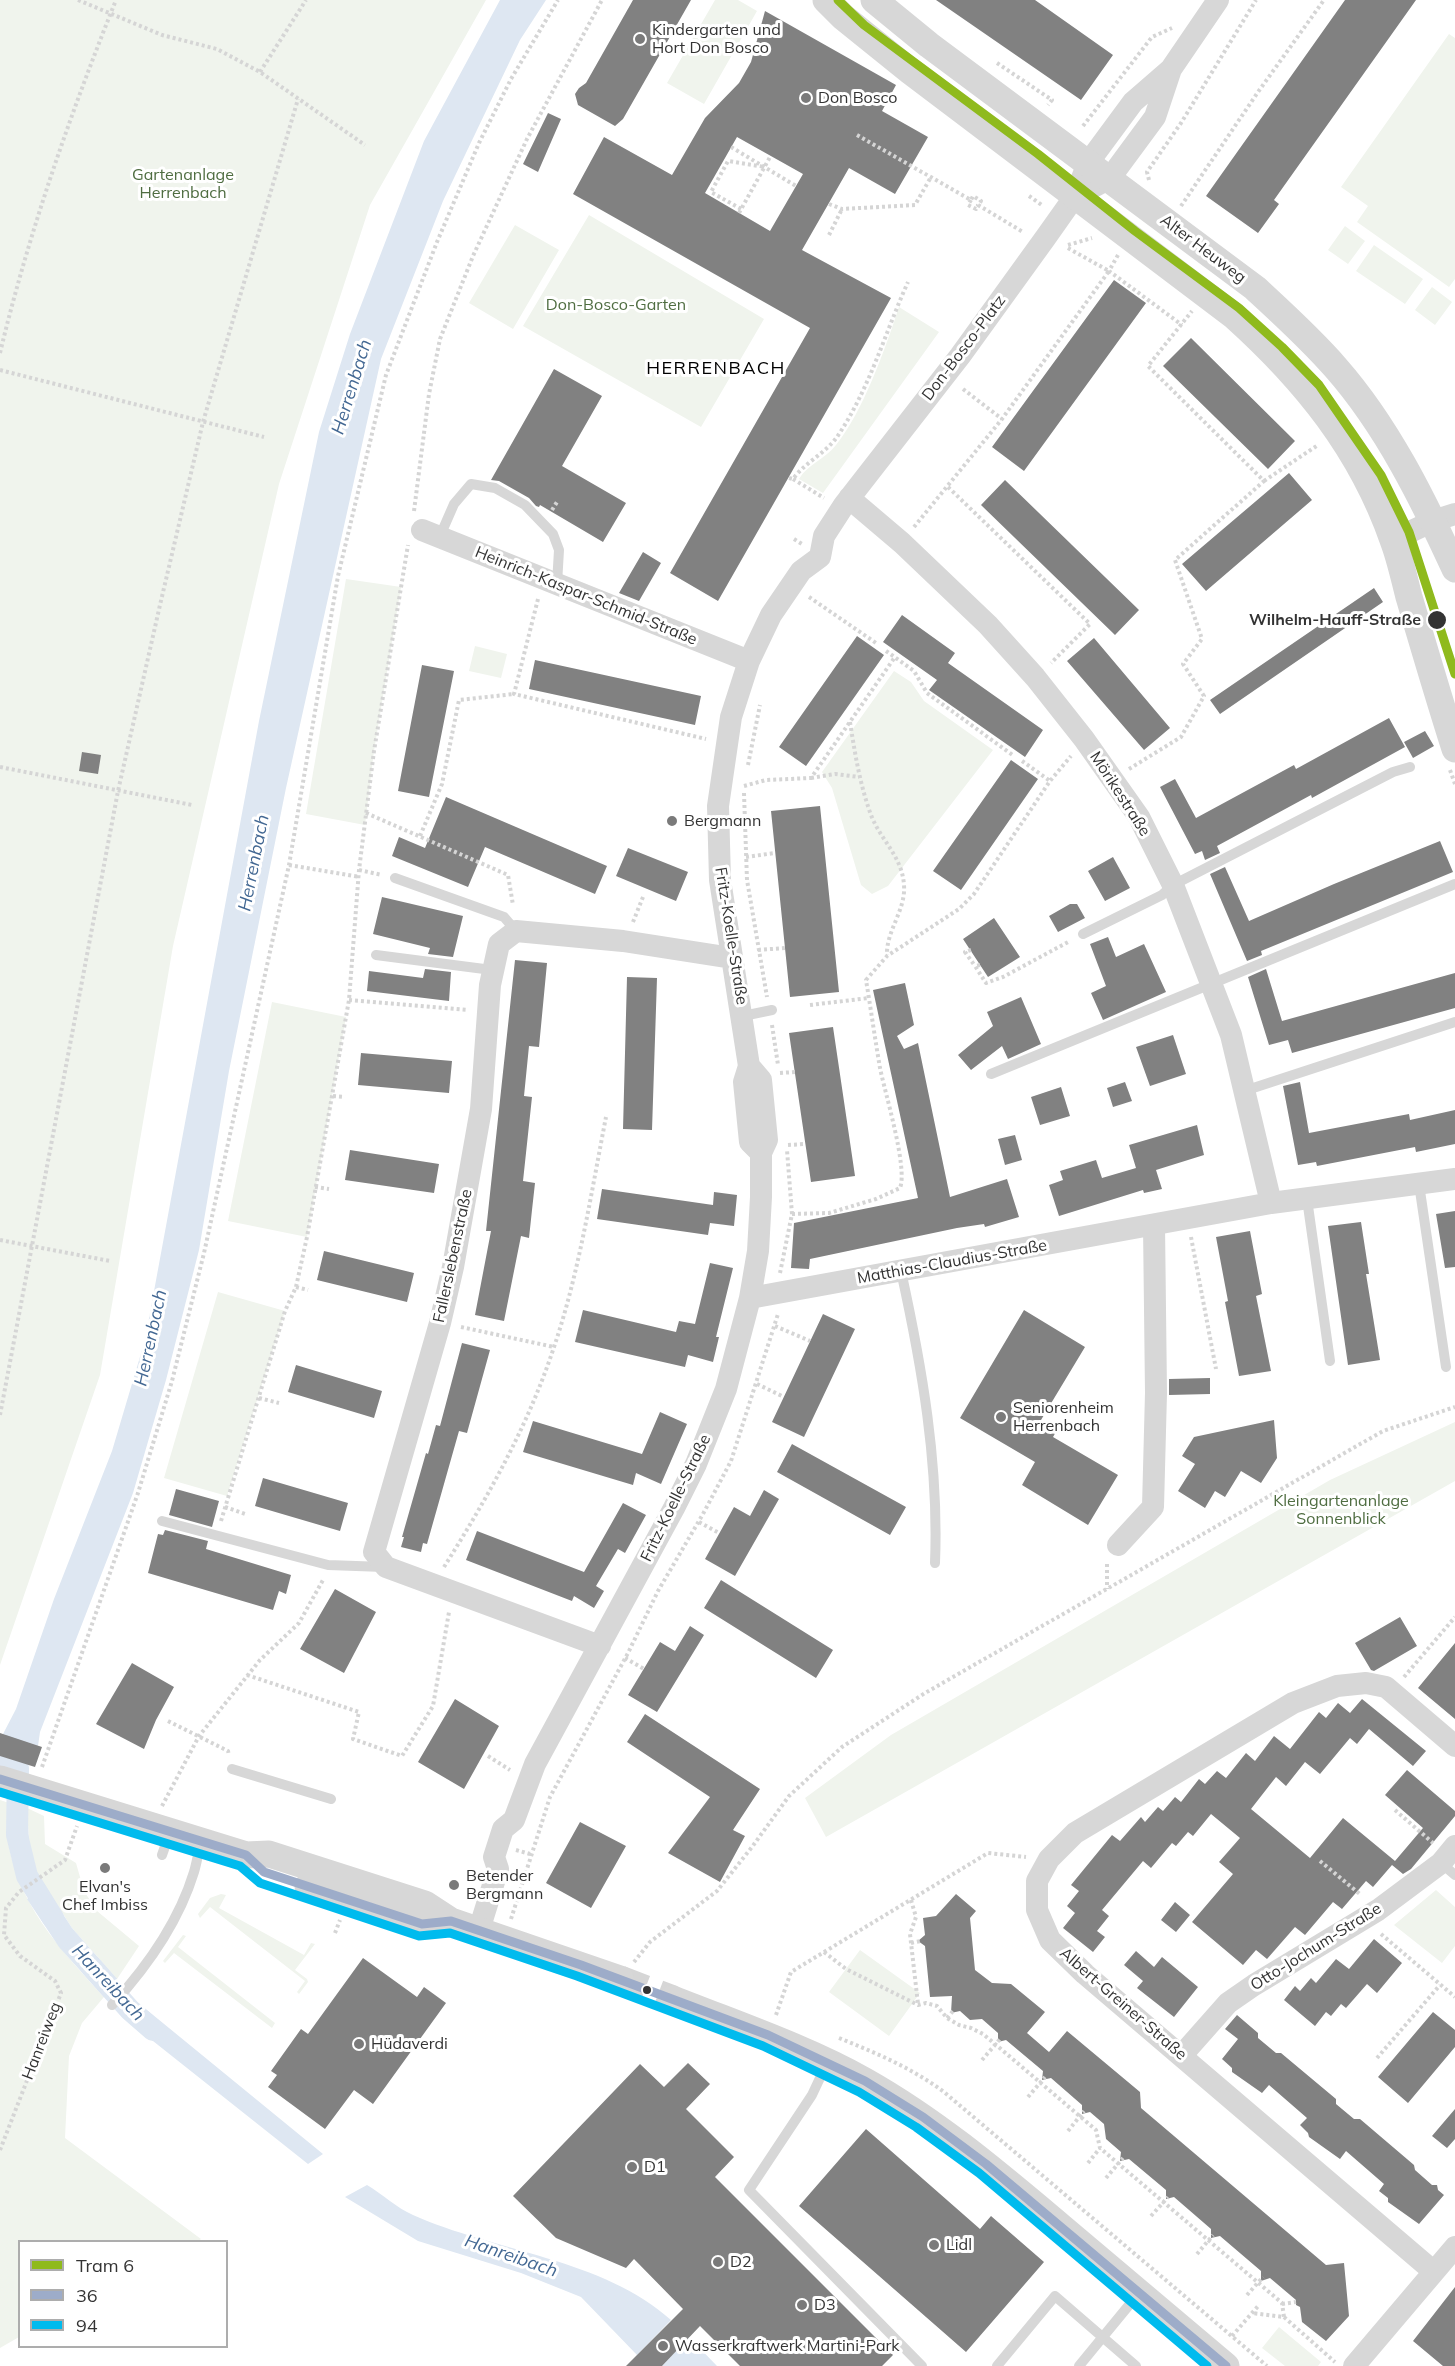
<!DOCTYPE html>
<html>
<head>
<meta charset="utf-8">
<style>
  body { margin:0 }
  #map { position:relative; width:1455px; height:2366px; overflow:hidden; background:#fff; font-family:Mulish,sans-serif }
  canvas { display:block }
  .legend { position:absolute; left:18px; top:2240px; width:210px; height:108px; box-sizing:border-box; background:#fff; border:2px solid #adadad; margin:0; padding:8px 10px; list-style:none; font-size:18px; color:#333 }
  .legend li { display:flex; align-items:center; gap:12px; height:30px }
  .legend b { width:30px; border:2px solid #adadad }
</style>
</head>
<body>
<div id="map">
<canvas width="1455" height="2366"></canvas>
<ul class="legend">
<li><b style="height:8px;background:#8fba1d"></b>Tram 6</li>
<li><b style="height:8px;background:#9dacc9"></b>36</li>
<li><b style="height:8px;background:#0be"></b>94</li>
</ul>
</div>
<script>
const ctx = document.querySelector('canvas').getContext('2d');
ctx.lineJoin = 'round';
function fill(path, color) {
  ctx.fillStyle = color;
  ctx.fill(path, 'evenodd');
}
function trace(path, color, width, dash) {
  ctx.strokeStyle = color;
  ctx.lineWidth = width;
  ctx.lineCap = dash ? 'butt' : 'round';
  ctx.setLineDash(dash || []);
  ctx.stroke(path);
}
function label(font, color, halo, rows, align = 'center') {
  ctx.font = font + ' Mulish,sans-serif';
  ctx.lineWidth = 6;
  ctx.setLineDash([]);
  ctx.textBaseline = 'middle';
  ctx.strokeStyle = halo;
  ctx.fillStyle = color;
  for (const [text, x, y, turn = 0] of rows) {
    ctx.save();
    ctx.translate(x, y);
    ctx.rotate((+turn || 0) * Math.PI / 180);
    ctx.textAlign = isNaN(turn) ? turn : align;
    if (halo) ctx.strokeText(text, 0, 0);
    ctx.fillText(text, 0, 0);
    ctx.restore();
  }
}
fill(new Path2D(`
  M0,0h486l-116,205 -91,279 -106,462 -73,429 -100,290z
  M715,0h23l19,11 -53,93 -37,-21z
  M1449,34l6,4v241l-6,8 -92,-65 11,-16 -27,-19z
  M589,215l175,104 -63,108 -178,-101z
  M515,225l44,25 -46,79 -44,-26z
  M1345,226l20,15 -17,23 -20,-14z
  M1374,245l49,34 -18,25 -49,-33z
  M1432,287l20,15 -17,23 -20,-15z
  M899,307l40,25 -116,161 -24,-14c8,-14 26,-20 37,-34 27,-33 49,-96 63,-138z
  M346,579l55,8 -27,164 -9,74 -59,-11z
  M475,646l32,8 -6,24 -32,-7z
  M894,671l17,11 13,19 69,49 -105,136 -16,8 -11,-9 -29,-97 -10,-16z
  M272,1002l74,15 -39,220 -79,-16z
  M218,1292l67,19 -58,185 -63,-18z
  M1455,1422v59l-629,356 -21,-39 86,-63 439,-255z
  M0,1800l9,3c-1,10 -3,22 -2,32 9,68 53,114 97,162l-22,26 -13,33 -4,82 136,101 -4,3h-177l-1,95 -19,11z
  M27,1808l17,8 1,28 31,19 8,28 13,20 42,35 -22,33 -45,-51 -37,-58 -6,-28z
  M1436,1890l19,17v39l-13,17 -48,-38z
  M221,1894l5,1 -7,13 85,47 7,-12 4,1 -20,26 12,9 1,3 -9,12 -2,-2 8,-11 -95,-74 -10,11 -2,-4 12,-16z
  M183,1935l3,1 -8,11 97,76 -3,5 -98,-75 -9,10 -2,-2z
  M860,1950l60,43 -31,43 -60,-44z
  M1279,2327l42,35 -3,4h-33l-23,-18z`), '#f0f4ed');
fill(new Path2D(`
  M500,0h46l-26,40 -77,161 -62,158 -95,429 -57,283 -30,179 -33,130 -33,113 -93,239 -2,14 -35,-12 13,-25 38,-110 58,-148 33,-111 114,-619 60,-289 31,-98 74,-193z
  M9,1803l18,5 2,34 6,28 -17,11 -11,-47z
  M46,1888l26,40 45,51 -13,18 -45,-50 -32,-48z
  M136,2001l187,153 -15,10 -184,-146z
  M367,2185c15,9 30,23 46,30 80,36 191,44 258,105l-34,35 -56,-58 -60,-24 -103,-32 -73,-44z
  M689,2337l28,29h-55z`), '#dee7f2');
trace(new Path2D(`
  M18,1768l-1,67 10,41 26,42
  M0,1771l20,-38
  M90,1965l40,45 23,20`), '#dee7f2', 22);
fill(new Path2D(`
  M633,0h58l-68,119 -8,7 -37,-21 -3,-11 4,-6 7,-5z
  M936,0h99l78,55 -32,45z
  M1345,0h71l-142,200 5,4 -21,29 -52,-37z
  M765,11l131,74 -14,26 46,26 -33,57 -46,-26 -47,82 89,48 -173,303 -48,-28 140,-245 -237,-134 31,-57 68,38 33,-57 34,-35 12,-21zM737,137l66,37 -33,57 -65,-38z
  M548,113l13,6 -23,53 -15,-8z
  M1114,280l32,23 -122,168 -32,-24z
  M1191,338l104,103 -27,28 -105,-103z
  M554,369l48,27 -40,70 64,37 -23,39 -63,-37 -1,2 -3,-1 -7,-8 -30,-17 -8,-1z
  M1289,473l23,27 -106,91 -24,-27z
  M1005,480l134,130 -24,25 -134,-130z
  M643,552l18,11 -22,38 -20,-8z
  M1374,588l9,14 -163,112 -10,-14z
  M902,615l53,38 -7,10 95,67 -18,27 -96,-67 8,-10 -54,-38z
  M857,636l27,19 -78,111 -27,-19z
  M1094,638l76,90 -26,22 -77,-89z
  M535,660l166,36 -6,29 -166,-36z
  M422,665l32,6 -25,126 -31,-6z
  M1389,718l16,29 -93,51 -1,-3 -94,51 3,7 -15,7 -3,-9 -7,3 -35,-67 15,-8 21,39 98,-53 2,4z
  M1425,731l9,15 -21,12 -9,-16z
  M82,752l19,3 -3,19 -19,-3z
  M1011,760l27,19 -77,111 -28,-19z
  M446,797l161,69 -12,28 -110,-47 -17,40 -76,-31 7,-19 26,11z
  M820,806l19,186 -49,5 -19,-186z
  M1440,841l13,31 -192,79 1,4 -15,6 -37,-87 15,-7 24,54 85,-37z
  M628,848l60,24 -12,29 -60,-25z
  M1113,857l17,31 -25,13 -17,-30z
  M382,897l81,19 -10,41 -25,-3 2,-6 -57,-14z
  M1070,904h7l8,14 -27,14 -9,-16z
  M994,918l26,39 -32,20 -25,-38z
  M1108,937l8,20 28,-13 22,48 -63,28 -12,-27 15,-7 -16,-42z
  M515,960l32,3 -8,84 -10,-1 -5,50 8,1 -9,84 12,2 -3,27 -3,28 -8,-2 -17,85 -29,-6 16,-84h-5z
  M425,969l26,3 -2,29 -82,-10 2,-20 54,7z
  M1266,969l16,52 173,-48v35l-163,45 -4,-13 -19,5 -21,-68z
  M627,977l30,1 -5,152 -29,-1z
  M905,983l9,42 -17,11 7,13 14,-6 32,154 57,-18 12,38 -34,10 -1,-3 -27,4 -147,31 -1,10 -18,-1 3,-45 124,-25 -45,-208z
  M1021,997l20,47 -33,15 -6,-13 -31,24 -13,-15 35,-29 -6,-14z
  M833,1027l22,149 -44,6 -22,-149z
  M1173,1035l13,39 -36,12 -14,-39z
  M361,1053l91,8 -3,32 -91,-8z
  M1125,1082l7,19 -19,6 -6,-19z
  M1300,1082l9,51 100,-19 1,6 45,-10v34l-39,8 -1,-5 -98,19 -1,-4 -18,3 -15,-79z
  M1061,1087l9,29 -30,9 -9,-28z
  M1197,1125l7,30 -48,15 6,19 -18,4 -1,-3 -84,26 -10,-31 14,-5 -3,-9 36,-11 6,18 34,-10 -7,-23z
  M1015,1135l7,25 -17,5 -7,-26z
  M350,1150l89,14 -5,29 -89,-13z
  M602,1189l111,16 1,-13 23,3 -3,31 -24,-3 -2,12 -111,-16z
  M1455,1211v56l-10,1 -9,-54z
  M1361,1222l8,52h-3l14,86 -32,5 -20,-139z
  M1250,1231l12,63 -6,2 15,75 -32,5 -14,-74 3,-1 -12,-64z
  M324,1251l90,22 -7,29 -90,-22z
  M710,1263l23,5 -17,69h3l-6,25 -25,-7 -3,12 -110,-25 8,-32 93,22 3,-11 16,3z
  M1024,1310l61,37 -44,73 16,10 -4,7 65,38 -30,50 -66,-40 13,-23 -75,-44z
  M823,1314l32,15 -51,108 -32,-15z
  M462,1343l28,7 -23,83 -8,-2 -32,113 -4,-1 -2,9 -20,-5 3,-10h-2l24,-84 2,1 8,-29 4,1z
  M296,1365l86,26 -8,27 -86,-26z
  M1210,1378v16l-41,1v-16z
  M660,1412l27,12 -26,60 -25,-11 -3,12 -110,-33 10,-31 109,33z
  M1274,1420l3,38 -16,25 -20,-12 -16,26 -10,-6 -10,17 -27,-17 17,-27 -13,-8 12,-19z
  M792,1444l114,63 -16,28 -113,-63z
  M263,1478l85,25 -8,28 -85,-25z
  M176,1489l43,12 -7,26 -43,-12z
  M764,1490l15,9 -44,77 -30,-17 29,-52 16,9z
  M623,1503l23,12 -21,38 -7,-4 -22,37 8,5 -10,17 -20,-12 -2,5 -106,-41 11,-29 107,41z
  M165,1530l43,11 -2,8 85,26 -5,19 -7,-3 -6,19 -125,-37 10,-39 5,1z
  M721,1580l112,70 -17,28 -112,-70z
  M335,1589l41,23 -32,61 -44,-24z
  M1400,1617l17,29 -43,25 -3,-1 -16,-27z
  M690,1626l14,9 -47,77 -29,-17 32,-53 15,9z
  M1455,1643v76l-37,-31z
  M132,1663l42,24 -18,33 -12,29 -48,-25z
  M455,1699l44,27 -35,63 -46,-27z
  M1362,1699l64,52 -13,15 -44,-37 -12,15 -7,-6 -30,36 -15,-12 -19,24 -10,-9 -25,32 59,49 33,-40 52,43 28,-33 -38,-33 22,-25 48,41v5l-44,53 -8,5 -11,-9 -19,22 -7,-6 -24,28 -9,-7 -28,33 -10,-8 -28,32 -11,-9 -13,15 -51,-43 41,-48 -14,-12 21,-24 -29,-24 -18,22 -5,-4 -12,14 -4,-3 -21,25 -8,-7 -41,49 7,6 -12,15 8,6 -12,15 -30,-24 12,-15 -8,-7 12,-15 -8,-6 41,-50 8,6 21,-24 4,5 13,-15 5,4 12,-14 6,5 18,-23 6,5 12,-13 9,7 20,-25 9,8 19,-25 16,13 29,-37 7,6 12,-15 12,10z
  M645,1714l115,75 -27,41 12,6 -25,46 -52,-29 42,-56 -83,-55z
  M0,1733l42,14 -7,20 -35,-11z
  M580,1822l46,24 -35,62 -45,-25z
  M956,1894l20,17 -6,7 5,52 17,13 19,1 34,28 -18,21 22,19 18,-21 73,61 1,16 185,157 18,-2 5,53 -23,25 -24,-19 -2,-15 -4,-2v-5l-26,-22 -9,3v-10l-41,-35 -9,2v-9l-37,-32 -8,2v-9l-37,-31 -9,2 1,-9 -15,-13 -2,-15 -14,-12 -8,2v-9l-31,-27 -9,2 1,-9 -37,-31 -8,2v-9l-16,-14 -12,1 -10,-9 -9,2 1,-17 -22,1 -5,-51 -7,-5 7,-6 -2,-17 13,-2z
  M1175,1902l15,13 -14,17 -15,-12z
  M1374,1939l28,24 -25,30 -10,-9 -21,24 -5,-4 -10,12 -5,-4 -11,14 -31,-26 11,-14 5,5 11,-13 5,5 20,-24 13,10z
  M1136,1951l18,16 8,-10 36,30 -24,30 -37,-29 6,-7 -19,-16z
  M363,1958l54,39 7,-10 22,16 -73,101 -19,-14 -29,39 -57,-42 9,-12 -6,-4 30,-42 7,5z
  M1433,2012l22,18v17l-47,56 -30,-26z
  M1237,2015l21,18v5l18,15h5l55,46v5l18,15h6l54,46 1,5 17,15h5l1,5 6,5 -25,29 -31,-22v-4l-9,-7 5,-7 -38,-33 -6,8 -31,-22 -1,-4 -8,-8 7,-7 -38,-33 -7,8 -30,-21v-4l-10,-9 16,-20 -13,-10z
  M688,2063l22,21 -24,25 48,48 -19,20 178,178 -11,11h-142l-40,-40 -38,40h-36l57,-57 -49,-50 -8,9 -70,-30 -43,-42 127,-132 24,23z
  M1455,2109v30l-8,9 -15,-12z
  M866,2129l114,100 11,-13 53,46 -78,90 -167,-146z
  M1455,2287v79h-12l-30,-25z`), '#818181');
trace(new Path2D(`
  M620,1979l53,20`), '#d6d6d6', 27, [27, 14]);
trace(new Path2D(`
  M78,0l84,35 55,14 43,23 105,73
  M997,63l55,37 -4,5
  M260,72l46,-72
  M1083,126l69,-89 20,-9
  M857,135l114,65 2,-4 8,5 -3,4 45,27
  M731,147l65,39
  M1149,180l-2,-8 34,-49 75,-123
  M1029,196l14,10
  M971,200l-3,5 8,4 2,-4
  M829,204l13,5 73,-4 16,-28
  M1181,206l77,-114 66,-92
  M741,209l-30,-17 17,-31 37,6
  M739,213l31,-56
  M829,235l13,-26
  M1068,245l24,-7
  M1118,255l-9,16 73,54
  M0,353c29,-121 70,-238 116,-353
  M0,370l264,67
  M963,389l39,30
  M789,478l4,1c13,-18 34,-26 46,-45 31,-47 46,-101 69,-152
  M793,479l31,19
  M1264,481l54,-36
  M948,487l142,137 -39,39
  M552,510l5,-8
  M414,511l15,-117 11,-55 33,-83 54,-117 75,-139
  M914,527l88,-108 107,-148 -43,-24
  M794,539l8,5
  M809,597l67,46
  M538,599l-24,95 192,45
  M886,651l28,20 13,22 87,63
  M850,722c5,32 10,63 21,93 10,26 31,41 33,70 2,25 -18,46 -17,70
  M1022,761l28,20
  M748,765l12,-60
  M0,767l192,38
  M1129,769l52,-32 23,-41 -21,-32 19,-25 -27,-79 89,-79 -116,-115 44,-55
  M1450,770l5,14
  M811,778l24,-4 24,3
  M744,786l22,-6 45,-2 84,-121
  M744,793l3,87 20,117
  M366,813l142,62 5,30
  M420,836l22,-52 17,-84 55,-6
  M746,857l29,-4
  M289,865l71,12
  M359,870l23,5
  M633,922l10,-25
  M758,950l27,-2
  M971,950l-6,2 10,14
  M980,965l-5,1 11,17 17,-6 67,-36
  M349,1000l119,10
  M810,1005l59,-7
  M772,1025l6,40
  M780,1073l15,-1
  M333,1096l12,1
  M788,1145l17,-1
  M315,1187l14,2
  M792,1214l37,-1 47,-14 24,-11c8,-20 -15,-95 -20,-120 -5,-29 -9,-58 -14,-88l21,-24 72,-47 15,-15 76,-113 21,-25
  M1191,1237l25,132
  M0,1240l110,21
  M780,1273l12,-59 -5,-64
  M296,1287l12,3
  M775,1326l35,15
  M461,1327l93,20
  M757,1384l27,13
  M259,1398l20,5
  M0,1415l118,-624 42,-186 43,-183 95,-323
  M225,1507l20,7
  M221,1521l64,-210 11,-24 11,-50 42,-237 10,-130 15,-119 34,-206
  M699,1522l20,11
  M1107,1564v25
  M444,1567c44,-70 84,-141 110,-220 25,-74 37,-153 52,-230
  M625,1658l19,11
  M247,1675l112,37 -6,27 49,17 31,-50 16,-94
  M1404,1677l51,-60
  M168,1721l60,30 1,4
  M488,1756l22,14
  M42,1767l96,-274 34,-112 32,-128 85,-388 49,-289 48,-201 51,-133 42,-99 32,-64 47,-79
  M162,1806l37,-70 61,-76 39,-37 24,-43
  M1395,1810l38,33
  M516,1850l14,4
  M1320,1861l41,34
  M911,1900l5,17 -6,17 8,70
  M511,1919l39,-122 78,-144 30,-62 45,-77 28,-53 47,-147
  M335,1933l5,-13
  M1381,1934l74,63
  M911,1943l10,-2
  M824,1952l22,17 72,36 8,-2 11,3 10,12 12,7 12,3 12,6 12,10 101,86 4,18 182,155 2,14 -32,-4
  M634,1962l16,-20 67,-51 35,-44 37,-51 53,-49 83,-54 458,-262 72,-24
  M776,2015l15,-43 197,-119 38,4
  M947,2018l6,-7
  M839,2038c37,15 73,30 105,54l323,274
  M1377,2058l63,-73
  M982,2060l18,-21
  M1028,2097l17,-20
  M1068,2131l16,-20
  M0,2150l61,-157 -6,-12 -35,-25 -16,-21 2,-27 13,-16 46,-32 12,-34
  M1088,2163l12,-15
  M1106,2178l17,-20
  M1151,2216l17,-19
  M1197,2254l16,-19
  M1247,2295l16,-18
  M1282,2304l14,-2
  M1284,2317l51,45
  M1232,2336l27,-31`), '#d5d5d5', 4, [3, 3]);
trace(new Path2D(`
  M440,536l14,-32 17,-20 24,4 30,17 28,29 6,16 -2,34
  M395,878l109,39 12,14
  M1083,934l79,-39 11,-10 220,-113 17,-5
  M376,955l116,15
  M743,1016l29,-6
  M991,1074l464,-190
  M1244,1091l211,-69
  M1419,1184l27,183
  M1307,1199l23,162
  M901,1271c21,96 38,193 34,292
  M162,1521l166,44 56,2
  M232,1769l99,30
  M162,1855l8,-23
  M1441,1863l14,12
  M112,2005c34,-37 67,-84 82,-133 3,-10 4,-20 8,-31
  M827,2063l-15,32 -63,95 173,176
  M997,2366l58,-70 81,70
  M1079,2366l60,-73`), '#d7d7d7', 10);
trace(new Path2D(`
  M1095,186l15,-8 45,-61 16,-48 47,-69
  M849,498l53,45 86,82 47,52 49,62 55,78 34,68 58,150 40,168
  M422,530l327,131
  M1393,540l40,-19 22,-7
  M761,1153l-11,-11 -6,-60 5,-16 -29,-186 -2,-74 13,-89 18,-56 22,-46 30,-44 19,-14 4,-21 20,-31 116,-149 86,-119 29,-41 13,-33 45,-61 38,-33
  M750,1298l521,-95 184,-24
  M1118,1545l35,-38 3,-114 -2,-168
  M600,1646l-214,-79 -12,-15 66,-229 13,-56 28,-158 9,-124 9,-41 17,-13 107,10 109,17
  M479,1930l19,-61 -4,-12 9,-28 11,-9 21,-56 139,-256 22,-44 30,-75 24,-91 8,-47 3,-54v-44l6,-13 -6,-60 -12,-14
  M1182,2055l46,-52 26,-18 124,-75 63,-47 14,-17
  M1433,2271l-348,-297 -35,-34 -13,-30v-29l12,-22 26,-26 218,-130 44,-17 29,-3 20,4 69,59
  M1354,2366l101,-119`), '#d7d7d7', 22);
trace(new Path2D(`
  M826,0l17,17 67,54 324,245c71,64 127,133 159,224 7,18 11,38 16,57 15,51 30,102 46,152
  M874,0l55,45 326,243c28,26 56,51 81,80 51,58 87,131 119,201
  M0,1779l246,76 23,-1 156,50 26,17 169,58
  M308,1886l114,38 29,-3
  M673,1999c65,26 131,48 192,82 71,40 132,92 194,144 55,47 111,94 167,141`), '#d7d7d7', 27);
trace(new Path2D(`
  M0,1779l246,76 18,17 158,52 29,-3 130,44 187,70 97,46 58,36 63,47 240,202`), '#9dacc9', 9);
trace(new Path2D(`
  M0,1792l240,74 20,17 159,53 31,-3 127,43 186,70 96,46 57,35 63,46 228,193`), '#0be', 9);
trace(new Path2D(`
  M838,0l26,25 174,129 97,77 104,77 43,39 37,38 62,90 28,57 46,142`), '#8fba1d', 9);
for (const [x, y, r, color] of [
  [640,39,6,"#7a7a7a"],
  [806,98,6,"#7a7a7a"],
  [1437,620,10,"#333"],
  [672,821,6,"#7a7a7a"],
  [1001,1417,6,"#7a7a7a"],
  [105,1868,6,"#7a7a7a"],
  [454,1885,6,"#7a7a7a"],
  [647,1990,5,"#333"],
  [359,2044,6,"#7a7a7a"],
  [632,2167,6,"#7a7a7a"],
  [934,2245,6,"#7a7a7a"],
  [718,2262,6,"#7a7a7a"],
  [802,2305,6,"#7a7a7a"],
  [663,2346,6,"#7a7a7a"]
]) {
  const dot = new Path2D();
  dot.arc(x, y, r, 0, 2 * Math.PI);
  ctx.fillStyle = color;
  ctx.fill(dot);
  trace(dot, '#fff', 2);
}
label('16px', '#333', '#fff', [
  ["Kindergarten und",652,30],
  ["Hort Don Bosco",652,48],
  ["Don Bosco",818,98],
  ["Bergmann",684,821],
  ["Seniorenheim",1013,1408],
  ["Herrenbach",1013,1426],
  ["Betender",466,1876],
  ["Bergmann",466,1894],
  ["Elvan's",105,1887,"center"],
  ["Chef Imbiss",105,1905,"center"],
  ["Hüdaverdi",371,2044],
  ["D1",644,2167],
  ["Lidl",946,2245],
  ["D2",730,2262],
  ["D3",814,2305],
  ["Wasserkraftwerk Martini-Park",675,2346]
], 'left');
label('16px', '#4f6d41', '#fff', [
  ["Gartenanlage",183,175],
  ["Herrenbach",183,193],
  ["Don-Bosco-Garten",616,305],
  ["Kleingartenanlage",1341,1501],
  ["Sonnenblick",1341,1519]
]);
label('16px', '#333', '#fff', [
  ["Alter Heuweg",1203,249,37],
  ["Don-Bosco-Platz",964,348,-53],
  ["Heinrich-Kaspar-Schmid-Straße",586,596,22],
  ["Mörikestraße",1120,794,57],
  ["Fritz-Koelle-Straße",731,936,81],
  ["Fallerslebenstraße",453,1256,-78],
  ["Matthias-Claudius-Straße",952,1262,-10],
  ["Fritz-Koelle-Straße",676,1498,-64],
  ["Otto-Jochum-Straße",1316,1947,-32],
  ["Albert-Greiner-Straße",1123,2004,41],
  ["Hanreiweg",42,2041,-69]
]);
label('bold 16px', '#333', '#fff', [
  ["Wilhelm-Hauff-Straße",1421,620]
], 'right');
ctx.letterSpacing = '1.5px';
label('18px', '#000', '#fff', [
  ["HERRENBACH",716,369]
]);
ctx.letterSpacing = '0px';
label('italic 18px', '#436893', '#fff', [
  ["Herrenbach",352,387,-73],
  ["Herrenbach",254,863,-79],
  ["Herrenbach",151,1338,-78],
  ["Hanreibach",108,1983,47],
  ["Hanreibach",511,2256,19]
]);
</script>
</body>
</html>
